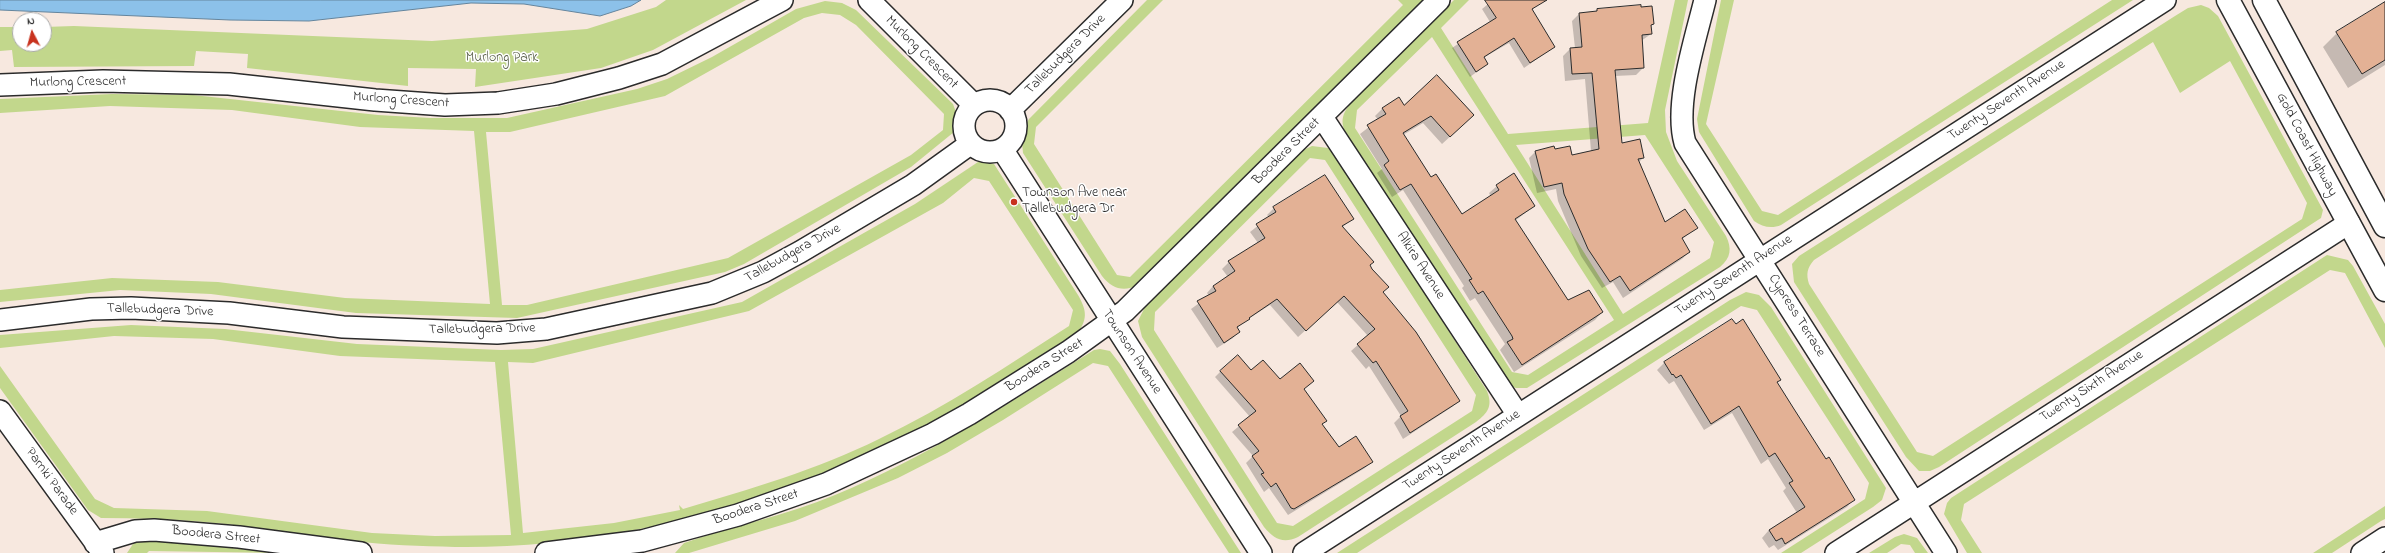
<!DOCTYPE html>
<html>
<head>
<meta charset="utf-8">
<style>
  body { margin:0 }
  #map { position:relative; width:2385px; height:553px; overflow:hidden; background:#f7e8df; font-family:"Indie Flower",sans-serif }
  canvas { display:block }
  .north { position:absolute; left:12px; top:12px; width:40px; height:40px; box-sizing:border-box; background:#fff; border:1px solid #aaa; border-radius:50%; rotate:354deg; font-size:11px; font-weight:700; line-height:16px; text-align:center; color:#2b2b2b }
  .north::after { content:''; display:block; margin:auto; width:14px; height:18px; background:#c8321e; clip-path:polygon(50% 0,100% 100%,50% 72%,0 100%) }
</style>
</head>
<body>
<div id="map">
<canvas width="2385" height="553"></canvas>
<div class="north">N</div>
</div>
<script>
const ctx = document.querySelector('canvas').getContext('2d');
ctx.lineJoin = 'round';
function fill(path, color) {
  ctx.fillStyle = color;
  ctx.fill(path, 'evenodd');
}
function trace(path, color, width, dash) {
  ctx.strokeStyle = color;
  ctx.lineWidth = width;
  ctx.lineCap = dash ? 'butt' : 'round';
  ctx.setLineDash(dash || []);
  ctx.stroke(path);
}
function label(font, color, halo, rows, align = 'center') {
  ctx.font = font + ' "Indie Flower",sans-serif';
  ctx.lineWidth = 3;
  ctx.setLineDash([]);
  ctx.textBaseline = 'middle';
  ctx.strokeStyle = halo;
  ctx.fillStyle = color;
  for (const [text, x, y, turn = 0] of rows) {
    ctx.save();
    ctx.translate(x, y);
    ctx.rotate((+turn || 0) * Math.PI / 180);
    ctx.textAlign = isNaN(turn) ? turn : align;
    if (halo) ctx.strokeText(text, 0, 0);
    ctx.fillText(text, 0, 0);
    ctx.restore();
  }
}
fill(new Path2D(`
  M666,0h80l-93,50 -52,18 -126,19 1,-18 -68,-1v18l-161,-18 1,-14 -52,-3 -2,15 -180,1 -2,-17 -12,1v-24h20v17h24v-17l30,-1 358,15 155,-12 69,-22z
  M1147,0h16l-127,127 -2,17 83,131 13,2 273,-272 -5,-5h27l-287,285c-14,7 -26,4 -36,-9l-79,-123 -2,-21 8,-13z
  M1454,0h15l-28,28 67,106 140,-11 27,-123h13l-23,110 1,22 11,29 49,75c6,12 5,22 -6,31l-193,121h-11l-6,-2 -161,-246c-10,-18 -8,-25 4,-40zM1432,37l182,283 -86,55 -16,-3 -157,-244 2,-18zM1645,135l69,107 -4,16 -87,56 -107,-169z
  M1721,0h13l-28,124 56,87 16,4 334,-215h21l-352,225c-9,4 -19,2 -27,-4l-55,-89 -2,-13z
  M825,1l17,2 14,7 97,94 4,11 -3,17 -43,35 -167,97 -19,8 -208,46 -161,-5 -145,-19 -91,-4 -120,12v-12l112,-12 106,4 127,16 145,6 -16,-173 -114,-4 -128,-17 -122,-4 -110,7v-14l112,-5 81,1 185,20 53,3h76l130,-29 30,-10 45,-22 84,-48zM822,13l18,2 16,10 88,89 -1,16 -32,25 -183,103 -201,47h-25l-16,-173h24l155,-36 139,-78z
  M2201,5l8,3 9,8 105,194 -2,8 -382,249 -9,4h-11l-13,-14 -112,-175 -2,-18 7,-8 376,-240 13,-8zM2153,42l27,51 50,-32 77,142 -5,16 -369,237 -16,-4 -108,-168c-3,-10 -2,-16 5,-24z
  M1312,146l16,2 11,11 148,232c6,15 1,22 -11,31l-178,115c-15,7 -24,2 -34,-10l-122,-190 -4,-16 7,-14 154,-155zM1310,158l15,2 151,235 -4,16 -179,115 -16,-3 -123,-193 1,-18z
  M981,160l13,4 84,131c8,14 10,23 1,36 -182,128 -398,219 -624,216 -34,-1 -69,-2 -103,-6 -49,-6 -98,-15 -148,-19 -34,-3 -69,-4 -103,-4l-13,-8 -88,-122v-22l95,133 19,9 93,3 165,22 63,3 76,-1 -16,-173 -155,-6 -127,-17 -99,-3 -114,12v-13l131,-10 94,4 132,15 144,6 32,-1 209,-47 173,-98zM974,178l15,3 84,129 -4,16c-62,40 -123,81 -190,113 -63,31 -129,50 -196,70l-4,-4 1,5 -66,13 -91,10 -15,-171 25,1 216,-52 194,-108z
  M2327,255l21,5 5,6 32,58v24l-40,-75 -15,-3 -366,234 -3,16 21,33h-15l-23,-39 3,-11 4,-5z
  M1746,292l13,3 12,12 115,181 -4,12 -9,7 -72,46h-20l84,-54 4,-16 -112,-173 -16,-4 -384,247h-20l393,-253z
  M1100,349l10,2 10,13 121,189h-12l-121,-187 -15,-3 -90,57 -56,33 -49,25 -103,43 -106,32h-14l9,-10c50,-18 102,-27 151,-48 92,-38 174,-92 259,-145z
  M2385,506v13l-4,2 -49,32h-19z
  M1904,534l13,4 11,15h-13l-5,-8 -9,-1 -14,9h-18l26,-16z
  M140,541l45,2 95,10 -131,-2 -2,2h-20l6,-9z`), '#c2d78c');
const water = new Path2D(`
  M0,0h641l-10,6 -31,10 -76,-12 -53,-1 -162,18 -79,-1 -230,-10z`);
fill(water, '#8cc1e9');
trace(water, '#65859d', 1);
fill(new Path2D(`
  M1493,0h39l4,6 -5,5 23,36 -30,21 -15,-25 -26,15 4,6 -17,13 -18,-29 38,-26 -8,-13z
  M2385,4v61l-37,23 -25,-41 14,-14z
  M1597,10l56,14 -3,3 1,7 -10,7 2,27 -7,7 -21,1 6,69 22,13 -5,5 26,61 32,4 -15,12 8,12 -7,7 -59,39 -10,-16 -11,6 -21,-32 -23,-55 -2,-12 -19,4 -8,-35 7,-7 18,-1 17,6 20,-5 -6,-72 -20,2 -2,-25 7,-7 5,-1 -3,-27 7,-7 15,-2z
  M1403,107l62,16 -23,21 -19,-21 -20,12 27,44 32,37 29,-19 -2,-4 8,-7 37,20 -19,15 52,81 35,10 -7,8 -81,52 -14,-22 5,-6 -30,-46 -5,3 -8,-13 2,-2 -61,-96 -11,7 -15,-24 5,-4 -22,-35 18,-14 -3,-4 8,-8z
  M1274,208l78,10 -10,10 27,37 13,28 77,108 -7,6 -49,32 -9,-16 7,-7 -32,-50 -3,3 -15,-18 17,-15 -31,-34 -39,35 -28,-32 -22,14 -11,9 2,3 -6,7 -16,10 -26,-39 18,-13 -2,-3 6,-7 15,-9 -6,-8 7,-7 29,-19 -8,-11 19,-15 -2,-2z
  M1732,320l48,59 -3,4 49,78 28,38 -7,8 -69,43 -4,-5 -5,3 -7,-10 7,-8 28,-17 -14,-22 3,-3 -18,-29 -7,5 -29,-51 -28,17 -30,-49 -5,3 -12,-14 7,-7z
  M1221,371h30l52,19 23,31 -5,4 17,23 33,14 -6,6 -77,47 -19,-27 -5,4 -18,-29 7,-7 -21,-24 18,-15 -35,-40z`), '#0003');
const building = new Path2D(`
  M1485,0h62l-15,9 23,38 -25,16 -16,-25 -30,19 4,7 -12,8 -19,-30 39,-24z
  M2385,2v58l-23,14 -26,-42z
  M1641,5v2l11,-1 2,18 -3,1 1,9 -10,1 2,33 -29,2 7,73 18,-4 4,19 -6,1 27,63 20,-13 13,19 -16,10 8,14 -60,39 -10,-15 -10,6 -22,-33 -24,-55 -2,-11 -18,4 -9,-36 19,-5 1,3 15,-3 2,9 27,-6 -7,-76 -20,1 -2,-26 12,-1 -3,-34 18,-2v-2z
  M1437,75l37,40 -24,22 -19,-21 -28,17 28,44 5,-3 26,40 37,-24 -3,-5 18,-12 21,33 -20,13 53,81 21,-10 14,22 -81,53 -15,-23 6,-3 -1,-3 -29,-45 -5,3 -9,-14 3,-1 -61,-95 -11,6 -16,-25 5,-4 -22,-36 19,-11 -4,-6 17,-11 5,8z
  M1325,175l29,44 -12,7 32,36 -4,3 2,4 17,18 -6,5 33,40 44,69 -50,32 -10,-17 8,-5 -32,-50 -3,2 -16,-19 18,-15 -31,-33 -38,35 -29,-32 -28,19 1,1 -13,8 3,5 -16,11 -27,-42 19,-10 -3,-5 22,-15 -7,-10 37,-23 -9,-14 20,-12 -3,-5z
  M1732,319l4,5 7,-5 38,61 -4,2 17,27 32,50 3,-2 26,43 -70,44 -3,-6 -6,3 -7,-11 36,-23 -16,-24 4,-2 -18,-28 -6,4 -30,-51 -28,18 -30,-49 -5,3 -3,-4 -1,1 -8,-13z
  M1238,355l13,15 12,-10 17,19 20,-16 14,18 -10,8 23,32 -5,3 17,23 17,-11 17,26 -79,47 -3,-1 -15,-25 -5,4 -10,-13 3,-1 -12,-17 7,-5 -21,-26 18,-14 -36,-40z`);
fill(building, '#e3b195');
trace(building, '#2b2b2b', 1);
const minor = new Path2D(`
  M869,0l105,105
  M1705,0c-10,41 -31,104 -20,143l261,410
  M0,85l103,-4 126,3 146,16 70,5 53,-2 58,-9 63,-16 43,-14 120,-64
  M964 126a26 26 0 1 1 52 0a26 26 0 1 1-52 0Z
  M1010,110l112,-110
  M1322,117l196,298
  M1002,149l259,404
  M0,320l91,-11 40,-1 98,5 114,14 154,6 49,-4 166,-36 51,-21 37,-20 113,-67 57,-41
  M0,411l103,142
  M95,543l40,-12 19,-1 85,7 122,16
  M546,553l96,-12 96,-26 88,-31 107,-50 36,-20 99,-62 57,-41 314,-311
  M1304,553l861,-553
  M1836,553l513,-330
  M2362,553l23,-15`);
const highway = new Path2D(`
  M2228,0l157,290
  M2264,0l121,226`);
trace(minor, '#2b2b2b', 24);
trace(highway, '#2b2b2b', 25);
trace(minor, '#fff', 21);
trace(highway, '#fff', 22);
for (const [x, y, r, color] of [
  [1014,202,4,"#c8321e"]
]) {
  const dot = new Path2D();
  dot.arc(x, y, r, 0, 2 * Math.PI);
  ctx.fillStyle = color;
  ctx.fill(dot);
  trace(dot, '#fff', 1.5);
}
label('14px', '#2b2b2b', '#fff', [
  ["Murlong Crescent",921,53,45],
  ["Tallebudgera Drive",1066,55,-45],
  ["Murlong Crescent",78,83,-1],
  ["Murlong Crescent",401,101,4],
  ["Twenty Seventh Avenue",2007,101,-33],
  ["Gold Coast Highway",2306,145,62],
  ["Boodera Street",1287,152,-45],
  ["Tallebudgera Drive",793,254,-29],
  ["Alkira Avenue",1420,266,57],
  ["Twenty Seventh Avenue",1734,276,-33],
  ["Tallebudgera Drive",160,311,2],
  ["Cypress Terrace",1796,316,58],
  ["Tallebudgera Drive",482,330,-1],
  ["Townson Avenue",1131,352,57],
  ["Boodera Street",1045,366,-32],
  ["Twenty Sixth Avenue",2092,387,-33],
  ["Twenty Seventh Avenue",1462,451,-33],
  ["Parnki Parade",51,482,54],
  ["Boodera Street",756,508,-18],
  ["Boodera Street",216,536,6]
]);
label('14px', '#585f48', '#fff', [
  ["Murlong Park",502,59]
]);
label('14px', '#2b2b2b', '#fff', [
  ["Townson Ave near",1022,194],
  ["Tallebudgera Dr",1022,210]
], 'left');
</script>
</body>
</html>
